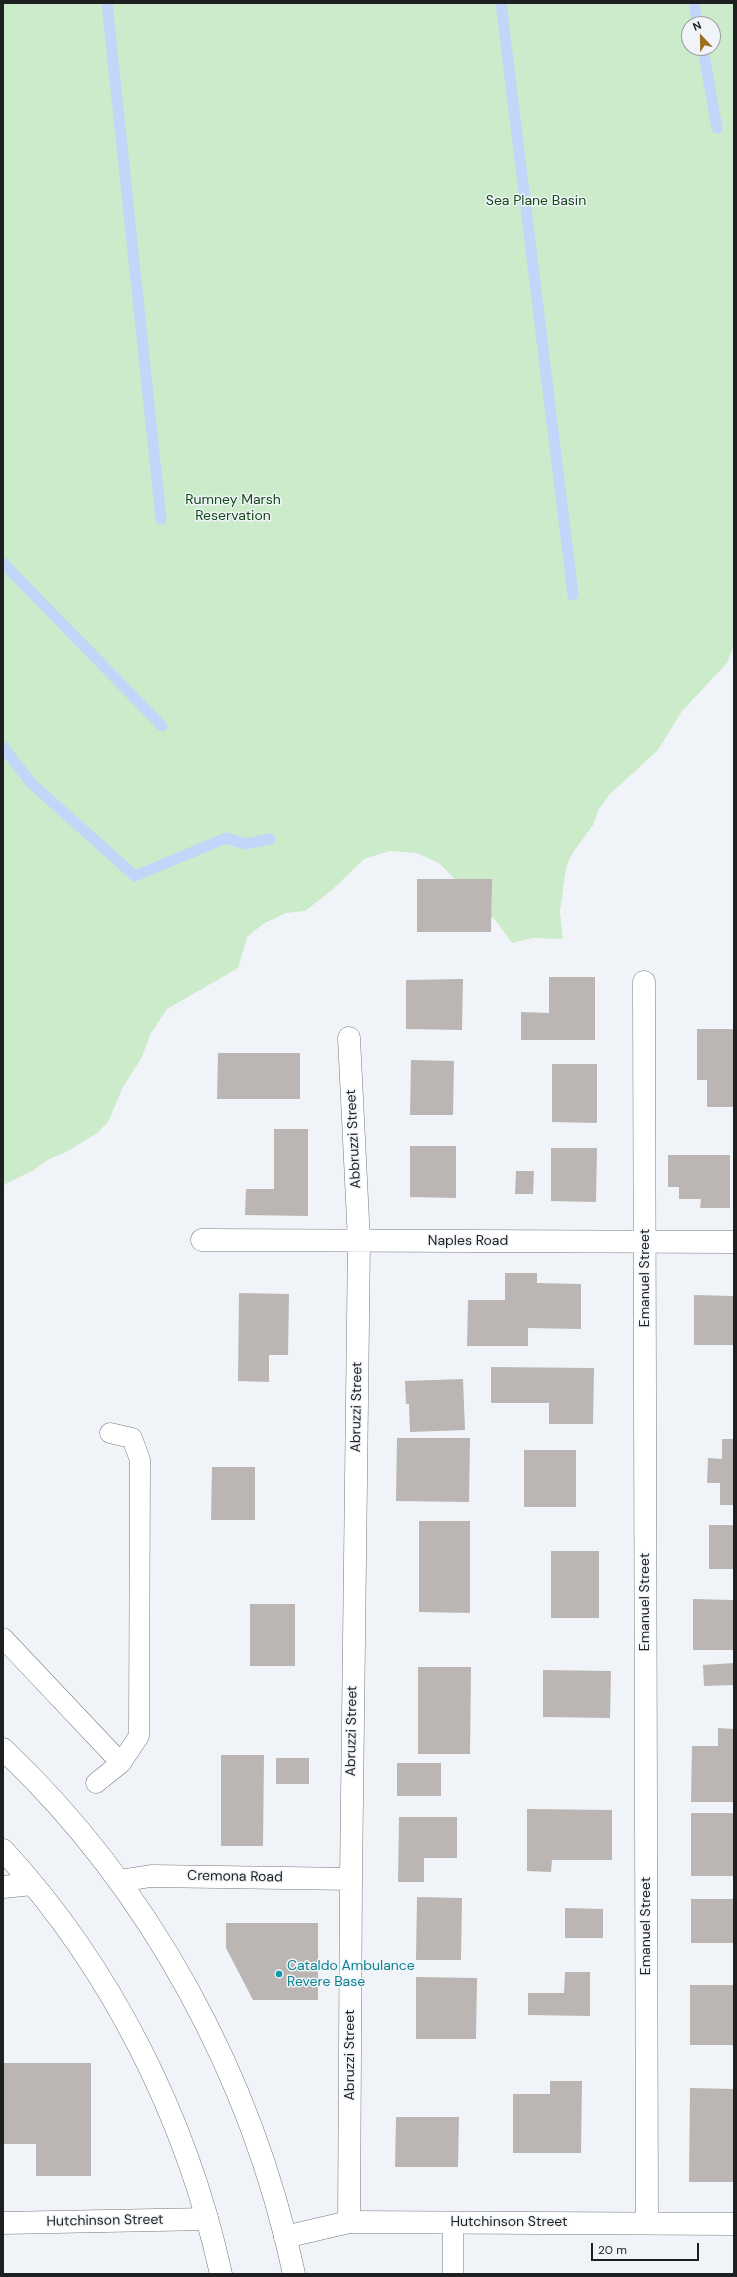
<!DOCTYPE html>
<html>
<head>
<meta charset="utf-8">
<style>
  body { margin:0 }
  #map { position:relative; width:737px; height:2277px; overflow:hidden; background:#f0f4f8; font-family:"DM Sans",sans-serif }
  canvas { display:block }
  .frame { position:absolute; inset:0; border:4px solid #1d1f20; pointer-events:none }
  .north { position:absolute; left:681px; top:16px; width:40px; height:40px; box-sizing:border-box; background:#f0f4f8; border:1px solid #9c9fa2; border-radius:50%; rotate:338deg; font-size:11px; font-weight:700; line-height:16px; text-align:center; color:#1d1f20 }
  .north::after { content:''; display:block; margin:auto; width:14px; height:18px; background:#9d7020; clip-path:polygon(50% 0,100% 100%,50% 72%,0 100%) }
  .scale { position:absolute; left:591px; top:2243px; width:108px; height:18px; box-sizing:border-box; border:2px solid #1d1f20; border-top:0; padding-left:5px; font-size:12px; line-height:14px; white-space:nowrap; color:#1d1f20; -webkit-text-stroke:3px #f0f4f8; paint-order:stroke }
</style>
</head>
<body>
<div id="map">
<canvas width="737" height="2277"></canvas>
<div class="frame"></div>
<div class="north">N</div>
<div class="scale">20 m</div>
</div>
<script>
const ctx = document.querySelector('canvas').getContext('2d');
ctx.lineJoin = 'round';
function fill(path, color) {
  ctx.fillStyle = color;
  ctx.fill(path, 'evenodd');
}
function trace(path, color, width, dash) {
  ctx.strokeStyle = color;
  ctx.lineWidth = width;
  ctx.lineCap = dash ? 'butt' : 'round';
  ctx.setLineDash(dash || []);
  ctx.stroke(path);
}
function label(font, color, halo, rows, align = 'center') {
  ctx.font = font + ' "DM Sans",sans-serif';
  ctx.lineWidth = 3;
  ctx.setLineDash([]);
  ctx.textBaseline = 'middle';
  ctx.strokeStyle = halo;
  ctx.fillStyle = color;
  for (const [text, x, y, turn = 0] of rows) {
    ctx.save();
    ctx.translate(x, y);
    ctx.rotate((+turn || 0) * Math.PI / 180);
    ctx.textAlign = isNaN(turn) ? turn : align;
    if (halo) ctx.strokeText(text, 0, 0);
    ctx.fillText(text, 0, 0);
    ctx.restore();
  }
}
fill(new Path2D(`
  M3,3h731v642l-7,18 -45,48 -24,39 -48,44 -11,15 -6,16 -19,26 -7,13 -3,17 -4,31 3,27 -30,-1 -21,5 -16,-22 -56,-57 -23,-11 -27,-2 -26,8 -33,32 -26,20 -19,2 -23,11 -16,13 -9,31 -71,41 -16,24 -9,24 -19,30 -15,35 -11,11 -29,18 -21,9 -13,10 -31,15zM689,24h24v24h-24z`), '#cbebca');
trace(new Path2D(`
  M107,3l54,516
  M501,3l72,592
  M694,3l4,21
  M703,48l14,80
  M3,563l159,163
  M3,747l28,36 104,93 91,-38 19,6 25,-5`), '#c1d6f9', 11);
fill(new Path2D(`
  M417,879h75l-1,53h-74z
  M549,977h46v63h-74v-28l28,1z
  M463,979l-1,51 -56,-1v-49z
  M697,1029h37v78h-27v-27h-10z
  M218,1053h82v46h-83z
  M411,1060l43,1 -1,54h-43z
  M552,1064h45v59l-45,-1z
  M274,1129h34v87l-63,-1 1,-26h28z
  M410,1146h46v52l-46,-1z
  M551,1148h46l-1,54 -45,-1z
  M668,1155h62v53h-30l1,-9h-22v-12h-11z
  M516,1171h18l-1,23h-18z
  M505,1273h32v10l44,1v45l-53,-1v18h-61l1,-46h37z
  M239,1293l50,1 -1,61h-19v27l-31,-1z
  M694,1295l40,1v49h-40z
  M491,1367l103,1 -1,56h-44v-21h-58z
  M463,1379l2,51 -55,2 -1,-28h-3l-1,-23z
  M397,1438h73l-1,64 -73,-1z
  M722,1439h12v66h-14v-22h-13l1,-25 14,1z
  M524,1450h52v57h-52z
  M212,1467h43v53h-44z
  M419,1521h51v92l-51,-1z
  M709,1525h25v44h-25z
  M551,1551h48v67h-48z
  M693,1599l41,1v50h-41z
  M250,1604h45v62h-45z
  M734,1663v22l-30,1 -1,-21z
  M418,1667h53l-1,87h-52z
  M543,1670l68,1 -1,47 -67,-1z
  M718,1728l16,1v73h-43l1,-56h26z
  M221,1755h43l-1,91h-42z
  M276,1758h33v26h-33z
  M397,1763h44v33h-44z
  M527,1809l85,1v50h-60l-1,12 -24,-1z
  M691,1813h43v63h-43z
  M399,1817h58v41h-33v24h-26z
  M417,1897l45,1 -1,62h-45z
  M691,1899h43v44h-43z
  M565,1908l38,1v29h-38z
  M226,1923h92v77h-65l-27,-52z
  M565,1972h25v44l-62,-1v-22h36z
  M416,1977l61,1 -1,61h-60z
  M690,1985h44v60h-44z
  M3,2063h88v113h-55v-32h-33z
  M550,2081h32l-1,72h-68v-59h37z
  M690,2088l44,1v93h-45z
  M396,2117h63l-1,50h-63z`), '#bbb6b3');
const service = new Path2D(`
  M3,1638l118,125
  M96,1783l25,-20 18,-27 1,-276 -8,-22 -22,-5
  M453,2222v52`);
const minor = new Path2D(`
  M644,982l3,1241
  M349,1038l10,203 -8,638 -2,343
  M202,1240l532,2
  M119,1881l32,-5 200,3
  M3,1887l29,-3
  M3,2223l204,-4`);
const tertiary = new Path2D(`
  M285,2237l64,-15 385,2`);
const trunk = new Path2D(`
  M3,1749c147,139 249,327 291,525
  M3,1850c108,117 184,269 218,424`);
trace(service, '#75797c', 21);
trace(minor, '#75797c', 23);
trace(tertiary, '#75797c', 23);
trace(trunk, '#75797c', 23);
trace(service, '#fff', 20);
trace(minor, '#fff', 22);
trace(tertiary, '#fff', 22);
trace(trunk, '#fff', 22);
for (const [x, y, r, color] of [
  [279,1974,4,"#0f9aa8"]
]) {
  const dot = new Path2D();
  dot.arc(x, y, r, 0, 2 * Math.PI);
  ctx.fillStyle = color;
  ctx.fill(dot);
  trace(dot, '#f0f4f8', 1.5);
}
label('14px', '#144918', '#f0f4f8', [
  ["Sea Plane Basin",536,201],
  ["Rumney Marsh",233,500],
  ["Reservation",233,516]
]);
label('14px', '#1d1f20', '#f0f4f8', [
  ["Abbruzzi Street",354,1139,-93],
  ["Naples Road",468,1241],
  ["Emanuel Street",645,1278,-90],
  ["Abruzzi Street",357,1407,-89],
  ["Emanuel Street",645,1602,-90],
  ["Abruzzi Street",352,1731,-89],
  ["Cremona Road",235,1877,1],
  ["Emanuel Street",646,1926,-90],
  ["Abruzzi Street",350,2055,-90],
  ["Hutchinson Street",105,2221,-1],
  ["Hutchinson Street",509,2222]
]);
label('14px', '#0d838f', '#f0f4f8', [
  ["Cataldo Ambulance",287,1966],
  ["Revere Base",287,1982]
], 'left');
</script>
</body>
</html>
